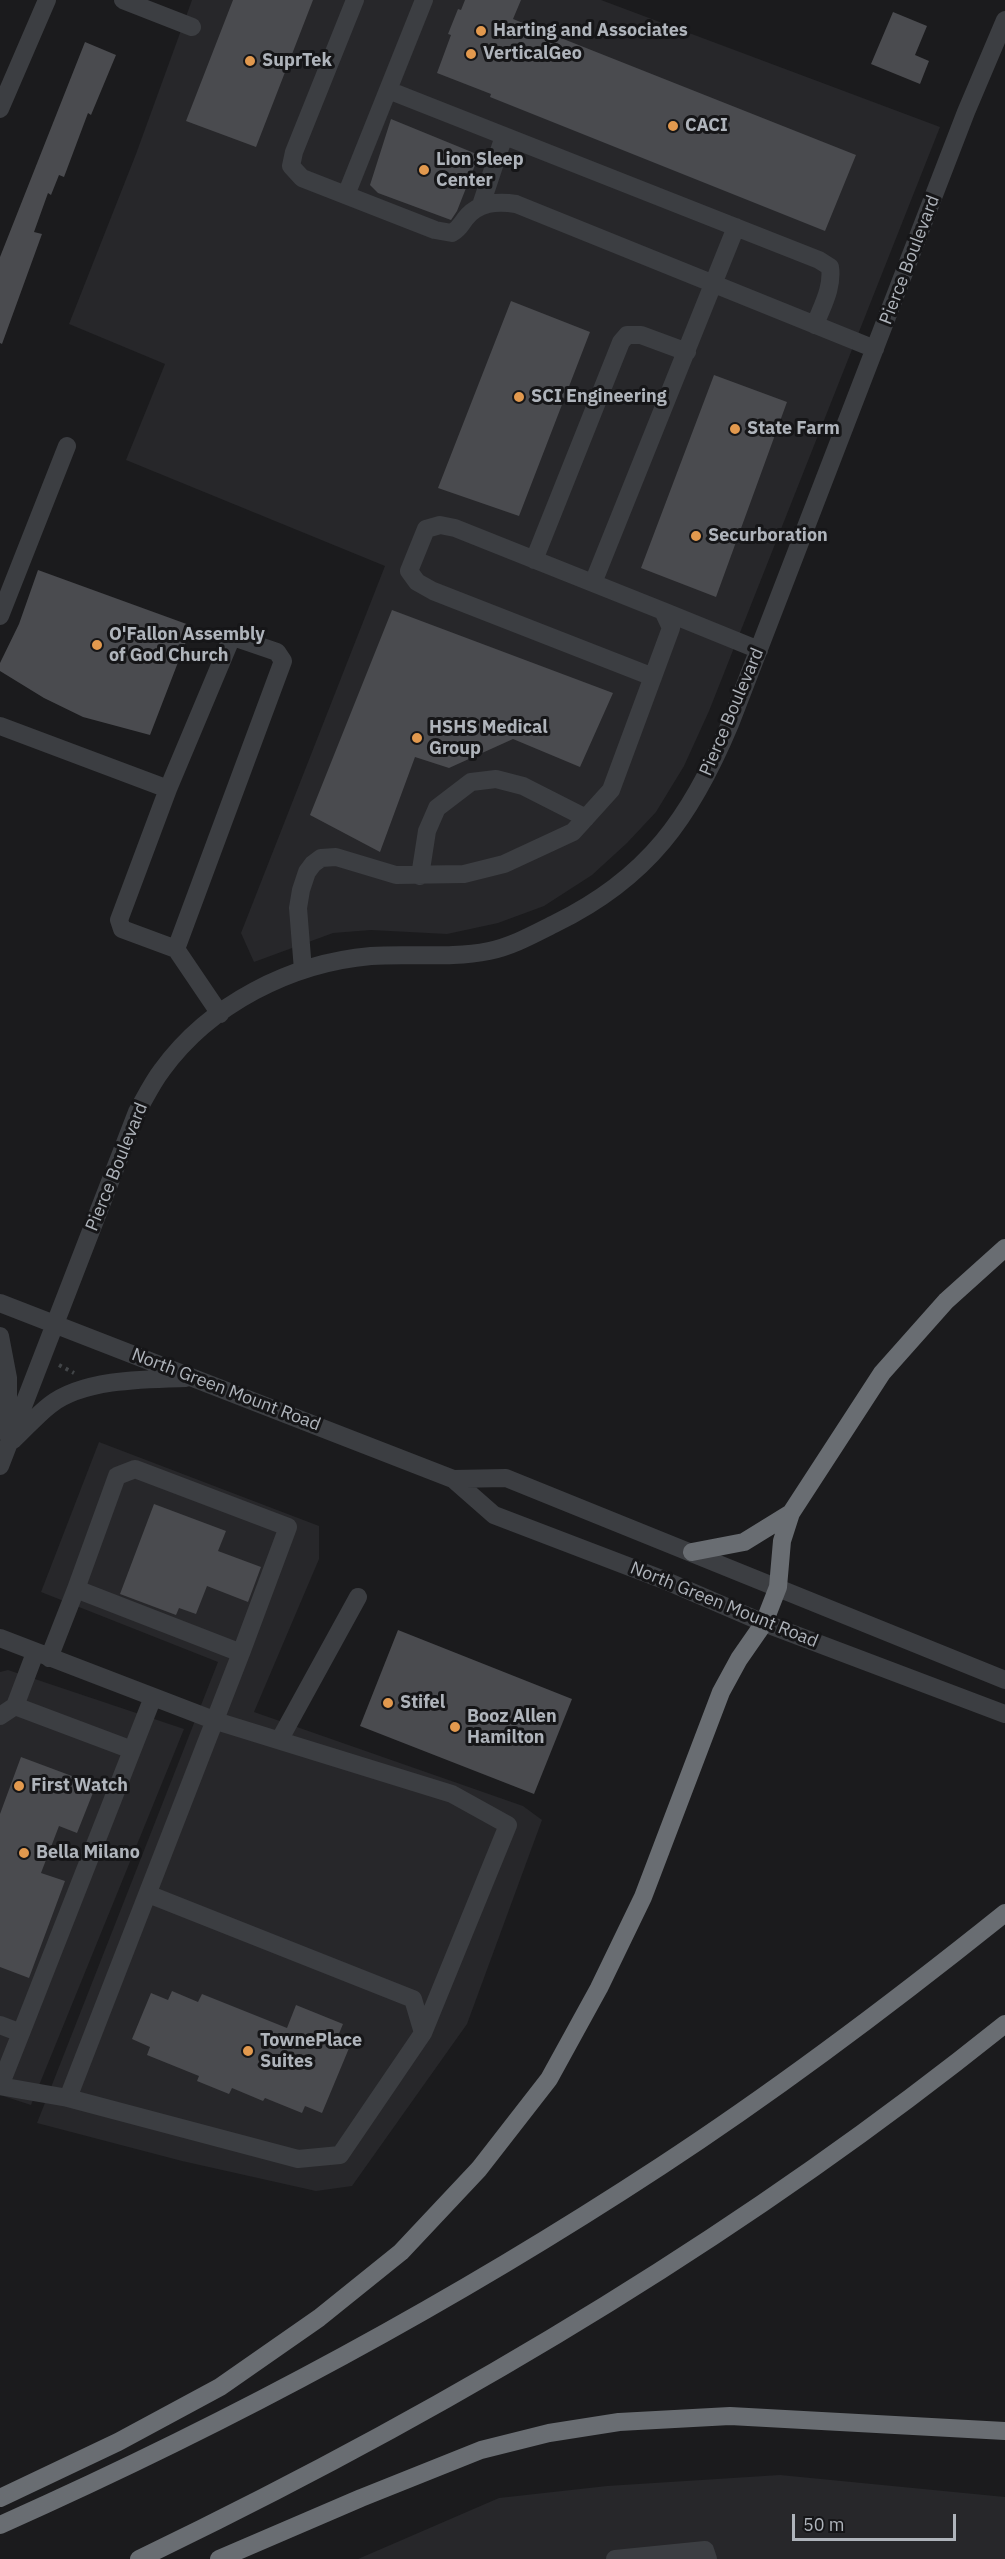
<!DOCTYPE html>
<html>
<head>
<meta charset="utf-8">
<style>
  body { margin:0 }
  #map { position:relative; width:1005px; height:2559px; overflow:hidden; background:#1b1b1d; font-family:"IBM Plex Sans",sans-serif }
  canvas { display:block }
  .scale { position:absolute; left:792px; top:2514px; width:164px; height:27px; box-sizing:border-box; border:3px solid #afb4bb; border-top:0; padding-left:8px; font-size:18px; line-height:21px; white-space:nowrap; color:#afb4bb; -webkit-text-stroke:4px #161618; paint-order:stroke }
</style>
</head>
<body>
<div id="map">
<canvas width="1005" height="2559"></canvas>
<div class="scale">50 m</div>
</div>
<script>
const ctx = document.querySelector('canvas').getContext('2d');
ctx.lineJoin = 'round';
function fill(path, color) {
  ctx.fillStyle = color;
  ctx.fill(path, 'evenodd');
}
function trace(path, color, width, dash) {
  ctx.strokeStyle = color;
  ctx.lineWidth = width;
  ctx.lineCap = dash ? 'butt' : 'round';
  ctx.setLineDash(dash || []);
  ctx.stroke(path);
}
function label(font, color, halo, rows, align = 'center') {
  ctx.font = font + ' "IBM Plex Sans",sans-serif';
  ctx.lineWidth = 6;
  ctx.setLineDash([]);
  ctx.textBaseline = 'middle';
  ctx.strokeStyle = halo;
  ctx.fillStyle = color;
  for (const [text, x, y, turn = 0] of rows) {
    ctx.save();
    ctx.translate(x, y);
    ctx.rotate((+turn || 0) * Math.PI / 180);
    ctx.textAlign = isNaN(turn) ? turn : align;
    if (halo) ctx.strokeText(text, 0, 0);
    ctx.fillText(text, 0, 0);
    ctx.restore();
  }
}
fill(new Path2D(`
  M192,0h409l339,127 -231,584 -25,55 -28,46 -29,31 -35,32 -48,31 -46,17 -51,11 -76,-4 -38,3 -79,29 -13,-29 144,-367 -259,-106 39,-96 -96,-40 67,-170z
  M99,1442l220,84v33l-65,153 269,94 19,14 -75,204 -115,162 -36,5 -134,-30 -145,-38 181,-461 -177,-70z
  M8,1670l176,59 -153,376 -31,-10v-423z
  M780,2475l225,22v62h-647l141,-61 108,-12z`), '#27272a');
fill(new Path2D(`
  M233,0h80l-57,147 -70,-26z
  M465,0h56l-8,19 343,136 -31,76 -335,-134 1,-3 -54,-21 14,-38 -3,-1 10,-25 3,1z
  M893,12l34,14 -12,29 14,6 -9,23 -49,-20z
  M85,42l31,13 -25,60 -3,-2 -24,64 -5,-2 -8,20 -3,-2 -14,39 8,2 -40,110 -2,-1v-86z
  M391,119l88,36 -22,56 -6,9 -73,-27 -8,-8z
  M511,301l79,31 -71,184 -81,-28z
  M714,375l73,27 -71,195 -75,-29z
  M38,570l154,56 -42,109 -67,-18 -39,-19 -44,-27v-8l19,-39z
  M392,610l221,83 -33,74 -67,-28 -64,29 -34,-11 -35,95 -70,-37z
  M154,1504l72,27 -8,20 43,16 -13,35 -41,-16 -11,28 -17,-6 -3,7 -56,-21z
  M398,1630l174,69 -38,95 -174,-68z
  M21,1757l75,28 -19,48 -18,-7 -18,47 24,8 -36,97 -29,-11v-153z
  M172,1991l26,11 4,-8 85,34 9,-23 47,19 -5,12 14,5 -30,72 -17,-7 -3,7 -37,-15 -2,3 -31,-13 -3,6 -32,-13 2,-5 -52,-21 3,-8 -18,-8 19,-46 17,7z`), '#4a4b4f');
trace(new Path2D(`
  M59,1365l15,8`), '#424548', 4, [3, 4.5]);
trace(new Path2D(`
  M123,0l69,27
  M355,0l-61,152 -3,14 11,12 133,52 17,3c7,-4 8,-7 13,-14 13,-17 32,-18 51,-15l359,145
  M388,90l431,170 11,7c3,21 -8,39 -15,58
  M0,109l47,-109
  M346,195l78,-195
  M481,205l23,-69
  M534,560l87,-218 6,-7h14l46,17
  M593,583l143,-356
  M663,611l96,39
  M0,616l67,-170
  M0,726l168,63 -49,131 3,9 54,20 44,65
  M168,789l63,-150 5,-1 41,14 6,9 -107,288
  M420,876l7,-45 10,-23 34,-26 25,-3 27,7 63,32
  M303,970l-5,-62 3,-18 6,-18 6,-8 8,-6 15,-1 60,18 68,-1 40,-10 69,-32 38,-42 60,-162 -8,-17 -208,-83 -15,-3 -14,4 -17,42 8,11 16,9 220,86
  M0,1303l453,176 41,36 170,65 100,43 241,91
  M0,1336l8,42v57
  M13,1440c12,-11 24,-25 37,-35 33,-26 96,-26 136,-27
  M0,1466l137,-354c8,-14 15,-29 25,-42 48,-66 129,-107 209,-114 39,-3 79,3 118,-5 24,-5 45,-17 67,-28 92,-45 135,-106 174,-199l236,-612 39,-92
  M453,1479l53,-1 499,202
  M76,1589l41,-113 18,-7 153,58 -47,126
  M0,1638l216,83 236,73 56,31 -85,208
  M49,1658l27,-69 165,64 -173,445 230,61 42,-4 83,-122 -10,-34 -265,-105
  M15,1706l117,44
  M0,1716l15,-10 20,-53
  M280,1739l78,-142
  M0,2025l21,8 -21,53
  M21,2033l132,-336
  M0,2086l68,12
  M615,2559l90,-9 3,9`), '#3c3e42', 18);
trace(new Path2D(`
  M692,1552l52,-10 47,-29
  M0,2498l118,-56 102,-55 99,-69 82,-66 78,-83 70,-90 50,-91 44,-91 78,-205 18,-33 25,-36 14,-36 4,-46 9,-28 91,-140 64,-72 59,-53
  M0,2525c229,-102 452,-222 661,-359 119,-78 233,-164 344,-253
  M139,2559c306,-147 601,-322 866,-535
  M219,2559l142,-61 120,-48 68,-17 70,-11 111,-6 275,15`), '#696d72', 18);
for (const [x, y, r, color] of [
  [481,31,6,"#e2994e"],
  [471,54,6,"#e2994e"],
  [250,61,6,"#e2994e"],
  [673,126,6,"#e2994e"],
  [424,170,6,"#e2994e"],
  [519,397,6,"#e2994e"],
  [735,429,6,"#e2994e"],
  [696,536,6,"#e2994e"],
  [97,645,6,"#e2994e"],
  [417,738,6,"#e2994e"],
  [388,1703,6,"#e2994e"],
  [455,1727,6,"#e2994e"],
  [19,1786,6,"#e2994e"],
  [24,1853,6,"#e2994e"],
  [248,2051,6,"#e2994e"]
]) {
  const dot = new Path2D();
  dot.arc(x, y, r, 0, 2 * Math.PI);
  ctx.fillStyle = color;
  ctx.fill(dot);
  trace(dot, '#161618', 2);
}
label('bold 18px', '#afb4bb', '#161618', [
  ["Harting and Associates",493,31],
  ["VerticalGeo",483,54],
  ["SuprTek",262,61],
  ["CACI",685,126],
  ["Lion Sleep",436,160],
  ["Center",436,181],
  ["SCI Engineering",531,397],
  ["State Farm",747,429],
  ["Securboration",708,536],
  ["O'Fallon Assembly",109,635],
  ["of God Church",109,656],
  ["HSHS Medical",429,728],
  ["Group",429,749],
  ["Stifel",400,1703],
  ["Booz Allen",467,1717],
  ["Hamilton",467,1738],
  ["First Watch",31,1786],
  ["Bella Milano",36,1853],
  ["TownePlace",260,2041],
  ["Suites",260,2062]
], 'left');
label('18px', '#afb4bb', '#161618', [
  ["Pierce Boulevard",910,260,-69],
  ["Pierce Boulevard",732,712,-67],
  ["Pierce Boulevard",117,1167,-68],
  ["North Green Mount Road",226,1390,21],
  ["North Green Mount Road",724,1605,22]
]);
</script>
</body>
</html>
